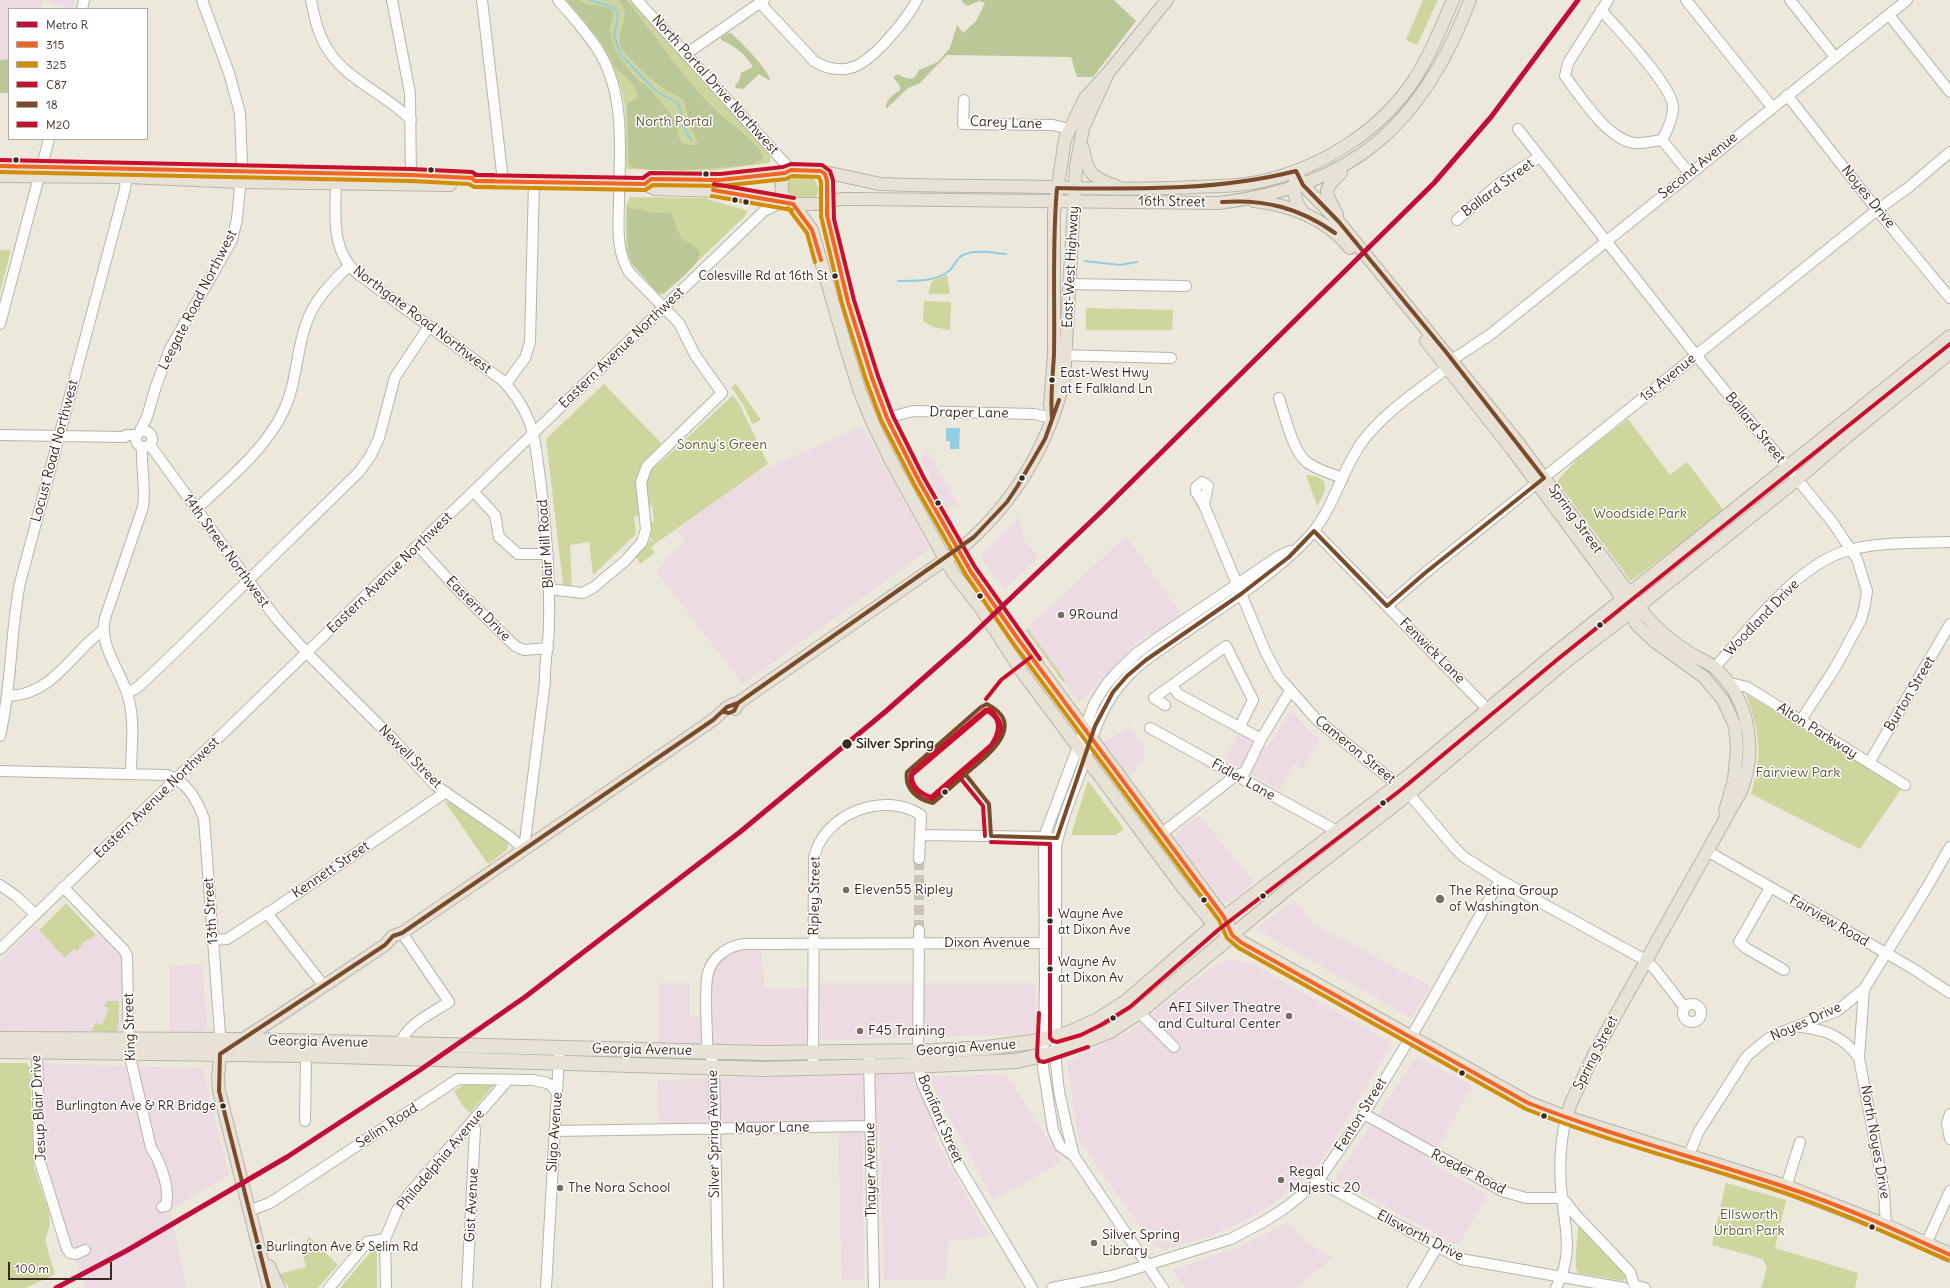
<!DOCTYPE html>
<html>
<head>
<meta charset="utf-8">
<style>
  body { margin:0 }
  #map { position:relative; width:1950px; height:1288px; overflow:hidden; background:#ece8db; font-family:Delius,sans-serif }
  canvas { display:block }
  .legend { position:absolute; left:8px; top:8px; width:140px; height:132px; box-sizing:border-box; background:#fff; border:1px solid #b1aaa5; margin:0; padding:5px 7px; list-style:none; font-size:12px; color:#3b2a1e }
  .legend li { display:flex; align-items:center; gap:8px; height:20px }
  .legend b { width:20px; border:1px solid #b1aaa5 }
  .scale { position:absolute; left:8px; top:1262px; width:104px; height:18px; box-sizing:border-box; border:2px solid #3b2a1e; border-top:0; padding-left:5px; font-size:12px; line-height:14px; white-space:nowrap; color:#3b2a1e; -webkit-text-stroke:3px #fff; paint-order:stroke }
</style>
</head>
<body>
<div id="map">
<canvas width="1950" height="1288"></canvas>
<ul class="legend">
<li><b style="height:5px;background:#bf0d3e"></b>Metro R</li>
<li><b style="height:5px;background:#f26522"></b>315</li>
<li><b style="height:5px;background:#d18d06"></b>325</li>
<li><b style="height:5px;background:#c8102e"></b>C87</li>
<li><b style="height:5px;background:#7a4b2a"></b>18</li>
<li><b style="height:5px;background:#c8102e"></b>M20</li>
</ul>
<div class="scale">100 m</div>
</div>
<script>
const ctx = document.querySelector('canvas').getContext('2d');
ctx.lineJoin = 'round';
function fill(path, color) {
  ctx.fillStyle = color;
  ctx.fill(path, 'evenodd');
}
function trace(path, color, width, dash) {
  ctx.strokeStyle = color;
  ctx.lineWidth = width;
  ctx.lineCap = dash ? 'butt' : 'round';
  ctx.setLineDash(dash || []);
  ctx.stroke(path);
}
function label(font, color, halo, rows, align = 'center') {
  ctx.font = font + ' Delius,sans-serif';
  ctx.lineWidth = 3;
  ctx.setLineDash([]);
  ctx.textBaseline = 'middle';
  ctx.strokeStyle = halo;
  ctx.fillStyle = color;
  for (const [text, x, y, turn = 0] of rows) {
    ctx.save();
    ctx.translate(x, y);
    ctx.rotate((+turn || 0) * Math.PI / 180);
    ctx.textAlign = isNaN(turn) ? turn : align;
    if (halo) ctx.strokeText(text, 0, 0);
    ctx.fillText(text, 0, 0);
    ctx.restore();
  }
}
fill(new Path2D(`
  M0,0h75l-2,9 -30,-9 -3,9h-31v84l-9,-1z
  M862,426l63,113 3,11 -185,134 -86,-112 14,-18 14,-12 -8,-12 45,-33 35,-24z
  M929,453l29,51 -11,5 -27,-51z
  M1019,517l4,22 15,17 -33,34 -22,-29v-7z
  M1126,536l55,78 -25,18 -12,4 -53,54 -6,8 -4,3h-3l-53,-71z
  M1291,710l22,25 7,3 -17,31 -9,-5 -14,26 -55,-30 14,-27 28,14 8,-10z
  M1130,726l16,26 -13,22 -6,4 -25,-34z
  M1199,816l55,66 -24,21 -5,-1 -5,-5 -45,-58 2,-6z
  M1294,900l19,24 117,62 -19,32 -155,-89z
  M35,926l30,32 9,-9 4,2 6,-9 15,-10 22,22 2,6v59l-3,16h-120v-74z
  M737,951h24l4,38 46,-1 -1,56 -3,2 -95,-1 -1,-71 12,-17z
  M1229,960l22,3 141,80 -71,119 -19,19 -31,24 -31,18 -30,13 -46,14 -10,-4 -75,-106 -12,-78 63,-31 82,-64z
  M202,964l5,63 -6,5 -31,-1v-65z
  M659,983h31v34h14v24l-3,3 -42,-1z
  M819,983h216l1,46 -8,5 -208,6z
  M1417,1056l55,30 -42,76 58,33 -30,51 -123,-67z
  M32,1063l170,5 27,107 -59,35 16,78h-100l-47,-115z
  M913,1071l25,62h-6l57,104 -41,4 -2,39 -62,1 -4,-151h-18l2,150h-22l-4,-150 -179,-1 -1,-49z
  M1006,1074l56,88 -69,38 -65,-124z
  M1288,1221l17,21 28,16 -38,30h-109l-14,-18 72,-25z`), '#ecdbe3');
fill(new Path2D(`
  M564,0h65l141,153 1,8 -3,2 -52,7 -33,1 -57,-2c0,-22 1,-45 -2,-67 -6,-39 -34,-74 -60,-102z
  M1423,0h15l-21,45 -11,-5z
  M795,177l19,2 5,9 -2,8 -4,2 -20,-1c-7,-6 -8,-15 2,-20z
  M630,197l74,1 44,13 -4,6 -81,78 -9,-7 -19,-21 -9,-15v-46z
  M0,250h11l-11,42z
  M947,275l3,19h-22l4,-13z
  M924,301l27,1 -1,28 -17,-3 -10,-6z
  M1086,308l87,2 -1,20h-86z
  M604,384l60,62 -22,22 -1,47 -7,1 2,18 -43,41 -4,-33 -19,3 2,42 -9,-3 -17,-145z
  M736,384l25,36 -9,4 -8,-18 -13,-19z
  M733,395l7,10 28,59 -113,80 -4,4 4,5 -15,11 -4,-7 15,-17 4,3 -5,-6v-14l4,-2 -2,-15 -5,-1 -2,-28 11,-15 4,1z
  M1628,419l42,56 17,-13 37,49 -93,70 -73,-98v-3l21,-23z
  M1306,475c25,1 22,14 11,31z
  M1028,629l37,51 -2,2 -37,-52z
  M1746,694l156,94 -42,61 -109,-55c12,-42 9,-60 -5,-100z
  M1088,781l36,48 -8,6h-44v-4z
  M445,802l6,1 53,36 4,5 -1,6 -19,14z
  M66,903l30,32 -12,7 -7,9 -3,-2 -9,9 -26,-28z
  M107,1001h12l-1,28 -2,3 -24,-1 3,-8 7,2 7,-17 -5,-2z
  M0,1063h26l4,4 4,101 15,44 1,13 -5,16 10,33 -29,14h-26z
  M471,1080l23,3v2l-24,28 -8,-8 -8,-14z
  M1726,1183l60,17 -11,48 83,25 -3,15h-94l6,-20 -4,-9 -51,-14z
  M1580,1226l45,47 1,5 -3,3 -45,-8c-5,-7 0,-36 0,-46z
  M309,1237l29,28 -20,23h-29l-10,-14 27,-7 -5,-19z
  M372,1247h3l2,3v38h-37l29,-34z`), '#cfd69d');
fill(new Path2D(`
  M567,0h12l7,4 25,4 3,7 -4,13 2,14 8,17 18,21 12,9 24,30c7,14 -1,27 22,26l2,-3 -7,-13 -7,-29c-5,-4 -11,-5 -16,-9 -12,-8 -42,-32 -47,-45 -7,-20 14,-27 -3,-46h8c32,37 57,80 93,113 9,9 44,33 44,45 -3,3 -5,5 -10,6 -20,4 -108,10 -124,2l-2,-63 11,-5c1,-15 -18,-23 -25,-35 -2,-4 -4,-9 -7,-14 -12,-17 -25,-33 -39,-49z
  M962,0h152l22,21 -43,56h-16l-6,-20 -124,-2 -27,28 -12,5 -22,21c-1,-9 7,-14 14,-19v-4l-7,-9 5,-3 5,3 7,2 5,-2 4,-7 19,-8 12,-14 7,-23 6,8 13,-12 9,-18 -6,-2 -11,5 -5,-3z
  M728,33h3c8,7 40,39 39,48l-11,-7 -16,15 -7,-1 -1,-3 4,-4 2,-8 12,-6c-7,-13 -20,-22 -32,-27v-3z
  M9,59v34h-9v-31l1,-2z
  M627,208l14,1 9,4h19c8,6 6,14 11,22 4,7 14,9 19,16 6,10 -26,34 -34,41l-5,2 -3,-2 -25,-28 -4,-12z`), '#bac797');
fill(new Path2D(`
  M946,428h14l-1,21h-9v-8h-4z`), '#92cde4');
trace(new Path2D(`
  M589,0l24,7 4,4 1,6 -4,18 6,19 36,37 21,12 3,5 4,20 7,13
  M1085,261l35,4 17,-3
  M898,281c17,0 37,1 51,-10 5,-5 8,-13 14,-16 12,-6 31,-2 43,-1`), '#92cde4', 2);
trace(new Path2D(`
  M919,930v-71`), '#c9c2b5', 10, [10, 5]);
const minor = new Path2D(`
  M311,0c3,14 5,28 12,41 18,38 60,50 88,79
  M392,0l18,93 1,89
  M482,0l21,181
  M637,0l154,170
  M1608,0l-40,63 -3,13c16,21 42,63 69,67 9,1 19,-2 28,-3
  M1686,0l86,107
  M1790,0l45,57
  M760,3l54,58c12,8 29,11 42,5 20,-9 51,-47 61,-66
  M82,9l2,-9
  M1601,10c16,18 73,77 72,98 0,11 -6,23 -11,32l27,33
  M1889,15l61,77
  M686,54l78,-54
  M1787,95l90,115 73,88
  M964,100l-1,24 90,1 16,4
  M1518,129l178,226 137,168 24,36 10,32 -2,14 -4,15 -26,48 -34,52
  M336,177c0,34 -7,73 22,97l144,106c11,11 21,26 27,41 7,17 8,38 11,57 6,48 10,97 9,146 0,19 -5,38 -4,58l-21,167
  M1457,220c26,-23 52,-47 83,-63
  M1068,284l118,2
  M0,324l49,-185
  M1486,338l421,-338
  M1058,355l113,3
  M506,384l19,-26 5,-16 4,-160
  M1279,398c6,18 14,55 29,65 10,7 23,11 35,15
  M887,418l26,-7 121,3 18,4
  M136 439a8 8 0 1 1 16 0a8 8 0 1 1-16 0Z
  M139,433l8,-16 9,-31 14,-37 62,-109 5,-21 5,-54 -2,-52 -11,-40 -27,-73
  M0,435l125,2 1,-2h11
  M150,445l125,172 32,36 84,84 44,48 74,51 15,13
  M474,492l21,23 4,22 19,17h30
  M1204,505l4,-19 -6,-4 -6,5v5l8,13 62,148 13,24 37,42 93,75 43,51 12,12 36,23 145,80 9,8 31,40
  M196,509c31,-28 71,-61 88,-99 13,-28 12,-58 22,-86 8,-24 25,-41 43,-58
  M1314,531l184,189
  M418,546l39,43 58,57 9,4 24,-2
  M549,589l34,4 11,-6 31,-26 17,-19 4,-13 -5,-47 6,-16 75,-73 -27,-38 -16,-32 -50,-51c-14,-23 -10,-49 -10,-74 1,-47 6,-101 -18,-143 -12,-21 -28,-37 -43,-55
  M1387,606l38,-33 452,-363 32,-23 41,-35
  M1714,668c37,-40 85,-107 139,-119 31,-7 65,-6 97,-7
  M1726,682l21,5 158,98
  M1172,685l6,9 83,45
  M127,693l10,-5 36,-34 186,-182 12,-17 8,-17 16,-61 34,-51
  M8,696c45,-1 63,-43 95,-66
  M1165,705l-11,-7 72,-52 27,54 -14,28
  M1150,728l187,103
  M0,736c12,-51 10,-102 20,-153l105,-394 2,-20
  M1869,763l81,-139
  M0,771l167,4c20,6 30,25 37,44l17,228
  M131,774c0,-24 4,-50 -2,-74 -6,-28 -31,-52 -24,-82l38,-111c3,-20 -2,-40 -1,-60
  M1161,834l74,-58 10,-4 16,-33 29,-48
  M920,835l130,2
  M1707,851l205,117 38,25
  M0,885l16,11 19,18
  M63,887l61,63 3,6 2,96 22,96c10,14 19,41 15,58l-4,1
  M1770,888l-31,54 7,6 38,22
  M267,913l57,73
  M919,930l-1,136 4,17 37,83 73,122
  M213,940l14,-1 50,-32 169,-115
  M0,949l664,-642 100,-96 19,-9
  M1864,989l-5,69 25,133 2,35
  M1683 1013a9 9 0 1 1 18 0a9 9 0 1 1-18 0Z
  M1139,1012l35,35
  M1800,1027c25,2 44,10 59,31
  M400,1044c7,-20 32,-31 49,-42l-47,-69
  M37,1046l2,113 28,90 3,4 6,1 9,-4
  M813,1059l1,-201c9,-44 70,-68 107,-43l-2,44
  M869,1060l5,228
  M1364,1114l138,77 24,7h36
  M1950,1114l-3,9 3,16
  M305,1121l1,-66
  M554,1131l316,-5
  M1074,1156l-14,-10 -7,-16 -10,-63 2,-83 -1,-147 50,-133 11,-18 13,-15 19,-18 19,-14 123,-83 11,-5
  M1688,1157l11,-26 48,-75 19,-16 13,-7 58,-22 27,-22 62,-100 24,-42
  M1318,1181l143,78 163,29
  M1786,1187l14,-45
  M1565,1201l10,13 55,58 4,13 11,3
  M251,1210l19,-7 188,-124 75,1 14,3 5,3 5,7
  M1926,1244l24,-53
  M329,1288l38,-46 18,-3
  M386,1288l-1,-49 12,-29 11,-15 100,-115
  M467,1288l8,-159 -3,-6
  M546,1288l13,-232
  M718,1288l-4,-222 -6,-15 -1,-10c0,-17 -3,-54 1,-68 4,-16 21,-28 37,-29l305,-1
  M1052,1288l60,-12 119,-37 34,-18 23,-15 30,-25 46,-67 54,-89 82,-145
  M1163,1288l-89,-132 -7,-28 -8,-37 -3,-27v-217c5,-27 16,-51 25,-76 12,-35 19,-66 46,-94 15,-17 35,-28 53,-41 43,-30 91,-59 127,-97 27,-29 33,-66 55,-97 22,-30 56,-51 85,-74l5,-8 39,-26
  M1413,1288l24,-41
  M1556,1288c17,-31 10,-58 6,-90 -3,-26 -2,-55 4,-80`);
const major = new Path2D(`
  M1083,148c4,25 9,30 33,38
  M0,166l411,9 61,3 3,3 170,3 10,5 66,2 72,13h26l22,-5h20l358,4c135,-16 204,-79 251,-203
  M821,171l4,3 2,7v34l6,25 15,62 24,76 15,40 32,63 52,91 47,67 206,278 174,-133 156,-130 396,-318
  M1296,171l7,14 36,37 177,218 130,176c14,16 28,28 47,39 7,4 15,7 21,12 35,31 44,82 27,124l-146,261 -24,51 -5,15
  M0,176l127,1 113,5 210,3
  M1295,181c-2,11 1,24 9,32
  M645,184l6,-5 69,1 65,-7
  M1254,201c37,4 72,18 96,47
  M783,202c-1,-9 -3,-21 2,-28 10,-13 80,8 96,10 65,3 130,1 195,4 40,1 79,1 119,-1 24,-1 49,-1 72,-7 58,-15 113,-49 147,-100 16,-25 27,-52 39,-80
  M793,204l19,26 35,121 13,41 13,32 18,37 54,98 9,15 26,33 42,65 162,217 30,36 18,10 58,-48 119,-93 154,-130 76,-58 159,-127 46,-40 106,-86
  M1337,214c-12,-22 -16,-23 4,-41
  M1426,341l85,107 106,143 20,34 17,16 50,36 19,23 12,26 2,23 -3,31 -9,31
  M1052,417l-2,-13 4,-49v-143l11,-73 20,-41 23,-25 59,-73
  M735,709l3,-6 221,-153c53,-44 90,-104 105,-171l12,-212 7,-39 25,-55
  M269,1266l10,22
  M269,1288l-50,-197 -1,-13 2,-24 59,-38 106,-71 8,-9 9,-3 311,-213c9,-7 13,-15 25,-17`);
const highway = new Path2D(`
  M0,1039l243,1 521,13 170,-2 52,-3 46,-6 37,-9 29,-13 28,-18 98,-85 8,18 10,8 286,160 38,15 220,69 100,39 64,29
  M0,1051l306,4 457,14 170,-4 83,-4 41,-9 53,-21 29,-19 93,-77`);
trace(minor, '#b8b4ab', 12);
trace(major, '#b8b4ab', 14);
trace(highway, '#b8b4ab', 16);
trace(minor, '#fcfcfa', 10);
trace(major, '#e8e2d6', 12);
trace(highway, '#e8e2d6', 14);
trace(new Path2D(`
  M0,166l411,9 61,3 3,3h19
  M475,181l170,3 6,-5 69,1 65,-7 6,-3 30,1 4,3 2,7v34l21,87 24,76 15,40 32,63 52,91 47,67 206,278 8,18 10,8 286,160c84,33 171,55 257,84 56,18 111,43 165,68
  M713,190l80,14
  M793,204l19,26 9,30`), '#f26522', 4);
trace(new Path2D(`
  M0,172l411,9 58,3 5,3h20
  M475,187l170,3 8,-5 67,1 66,-7 6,-3 27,1 2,5v34l21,88 24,76 15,40 33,64 52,91 47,68 206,277 8,18 12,10 287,161c83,33 171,55 256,83 57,19 111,44 166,68
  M712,196l80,14
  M788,208l19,25 8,29`), '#d18d06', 4);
trace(new Path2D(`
  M0,160l411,9 61,3 5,3h17
  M475,175l168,3 7,-5 70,1 63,-7 8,-3 31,1 8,6 3,9 1,39 20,81 24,76 15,40 31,62 51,89 65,92
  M714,184l80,14
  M986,699l15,-19 30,-23
  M990,709c11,11 16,21 6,34l-65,58c-14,-2 -24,-17 -19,-30l73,-61z`), '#c8102e', 4);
trace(new Path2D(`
  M1222,202c43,-3 78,6 113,31
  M987,704c41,21 1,51 -19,68 -11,10 -23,21 -35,31 -15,-3 -29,-14 -26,-31l74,-65z
  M724,712l5,1 5,-2 4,-8 236,-166 33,-35 10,-15 28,-48 14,-39
  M966,775l23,29 2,32 66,2 38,-112 18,-34 14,-16 19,-16 95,-66 48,-37 25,-26 73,75 38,-33 119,-95 -98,-126 -107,-130 -36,-37 -7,-14c-79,20 -158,18 -239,17 -5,55 -2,110 -3,166 -1,21 -4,42 -2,64
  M269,1288l-50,-197 1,-37 165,-109 8,-9 9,-3 311,-213 14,-13 11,-4`), '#7a4b2a', 4);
trace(new Path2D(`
  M987,711c16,8 12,22 4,34l-60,52c-10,-3 -20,-11 -19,-22z
  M961,779l22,27 2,30
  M991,842l59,2v194l3,3 4,1 24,-7 20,-10 29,-18 88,-77 184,-141 156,-130 392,-315
  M1039,1013l-2,43 2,5 5,1 44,-15`), '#c8102e', 4);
trace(new Path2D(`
  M56,1288l70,-37 161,-94 133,-87 105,-73 215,-165 145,-120 84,-74 135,-129 330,-326 57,-66 87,-117`), '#bf0d3e', 5);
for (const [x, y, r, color] of [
  [16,160,3.5,"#3b2a1e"],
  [431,170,3.5,"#3b2a1e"],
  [706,174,3.5,"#3b2a1e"],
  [735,200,3.5,"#3b2a1e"],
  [746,202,3.5,"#3b2a1e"],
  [835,276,3.5,"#3b2a1e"],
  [1052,380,3.5,"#3b2a1e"],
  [1022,478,3.5,"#3b2a1e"],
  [938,503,3.5,"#3b2a1e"],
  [980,596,3.5,"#3b2a1e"],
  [1061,615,4,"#796c60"],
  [1600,625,3.5,"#3b2a1e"],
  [847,744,5.5,"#3b2a1e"],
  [945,792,3.5,"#3b2a1e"],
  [1383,803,3.5,"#3b2a1e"],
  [846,890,4,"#796c60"],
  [1263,896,3.5,"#3b2a1e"],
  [1440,899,5,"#796c60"],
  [1204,900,3.5,"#3b2a1e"],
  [1050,921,3.5,"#3b2a1e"],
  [1050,969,3.5,"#3b2a1e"],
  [1289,1016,4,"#796c60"],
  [1113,1018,3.5,"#3b2a1e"],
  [860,1031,4,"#796c60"],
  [1462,1073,3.5,"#3b2a1e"],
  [223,1106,3.5,"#3b2a1e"],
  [1544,1116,3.5,"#3b2a1e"],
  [1281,1180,4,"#796c60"],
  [560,1188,4,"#796c60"],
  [1872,1227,3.5,"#3b2a1e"],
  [1094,1243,4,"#796c60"],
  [259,1247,3.5,"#3b2a1e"]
]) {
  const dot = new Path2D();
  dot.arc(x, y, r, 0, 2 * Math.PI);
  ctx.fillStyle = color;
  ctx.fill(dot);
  trace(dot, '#fff', 1.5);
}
label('13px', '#3b2a1e', '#fff', [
  ["Colesville Rd at 16th St",828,276,"right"],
  ["East-West Hwy",1060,373],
  ["at E Falkland Ln",1060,389],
  ["Wayne Ave",1058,914],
  ["at Dixon Ave",1058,930],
  ["Wayne Av",1058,962],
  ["at Dixon Av",1058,978],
  ["Burlington Ave & RR Bridge",216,1106,"right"],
  ["Burlington Ave & Selim Rd",266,1247]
], 'left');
label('14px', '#3b2a1e', '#fff', [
  ["North Portal Drive Northwest",715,85,48],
  ["Carey Lane",1006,123,2],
  ["Second Avenue",1698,166,-39],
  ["Ballard Street",1498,188,-37],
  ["Noyes Drive",1868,197,51],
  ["16th Street",1172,202,1],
  ["East-West Highway",1071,267,-87],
  ["Leegate Road Northwest",198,300,-63],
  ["Northgate Road Northwest",422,320,37],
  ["Eastern Avenue Northwest",622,348,-44],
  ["1st Avenue",1668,378,-39],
  ["Draper Lane",969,413,1],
  ["Ballard Street",1755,428,51],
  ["Locust Road Northwest",55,451,-75],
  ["Spring Street",1575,519,54],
  ["Blair Mill Road",546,544,-94],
  ["14th Street Northwest",226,551,54],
  ["Eastern Avenue Northwest",390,573,-44],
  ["Eastern Drive",478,609,45],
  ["Woodland Drive",1762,618,-46],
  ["Fenwick Lane",1432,651,45],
  ["Burton Street",1910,694,-59],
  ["Alton Parkway",1817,731,32],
  ["Cameron Street",1355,750,39],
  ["Newell Street",410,757,45],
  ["Fidler Lane",1243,780,29],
  ["Eastern Avenue Northwest",157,798,-44],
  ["Kennett Street",331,870,-34],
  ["Ripley Street",815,896,-89],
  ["13th Street",211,911,-94],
  ["Fairview Road",1829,921,30],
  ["Dixon Avenue",987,943],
  ["Noyes Drive",1806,1022,-24],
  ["King Street",130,1027,-92],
  ["Georgia Avenue",318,1042,1],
  ["Georgia Avenue",966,1048,-4],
  ["Georgia Avenue",642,1050,1],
  ["Spring Street",1596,1053,-63],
  ["Jesup Blair Drive",39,1108,-93],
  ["Fenton Street",1361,1115,-58],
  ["Bonifant Street",940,1119,67],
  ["Selim Road",387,1126,-33],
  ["Mayor Lane",772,1128,-1],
  ["Sligo Avenue",555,1132,-86],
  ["Silver Spring Avenue",714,1134,-91],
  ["North Noyes Drive",1875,1142,80],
  ["Philadelphia Avenue",441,1160,-50],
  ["Thayer Avenue",871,1170,-91],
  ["Roeder Road",1468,1172,27],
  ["Gist Avenue",472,1205,-87],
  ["Ellsworth Drive",1420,1236,27]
]);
label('14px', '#605935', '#fff', [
  ["North Portal",674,122],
  ["Sonny's Green",722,445],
  ["Woodside Park",1640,514],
  ["Fairview Park",1798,773],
  ["Ellsworth",1749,1215],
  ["Urban Park",1749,1231]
]);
label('14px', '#3b2a1e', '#fff', [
  ["9Round",1069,615],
  ["Eleven55 Ripley",854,890],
  ["The Retina Group",1449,891],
  ["of Washington",1449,907],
  ["AFI Silver Theatre",1281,1008,"right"],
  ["and Cultural Center",1281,1024,"right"],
  ["F45 Training",868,1031],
  ["Regal",1289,1172],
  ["Majestic 20",1289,1188],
  ["The Nora School",568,1188],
  ["Silver Spring",1102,1235],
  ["Library",1102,1251]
], 'left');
label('bold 14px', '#3b2a1e', '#fff', [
  ["Silver Spring",856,744]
], 'left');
</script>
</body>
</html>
